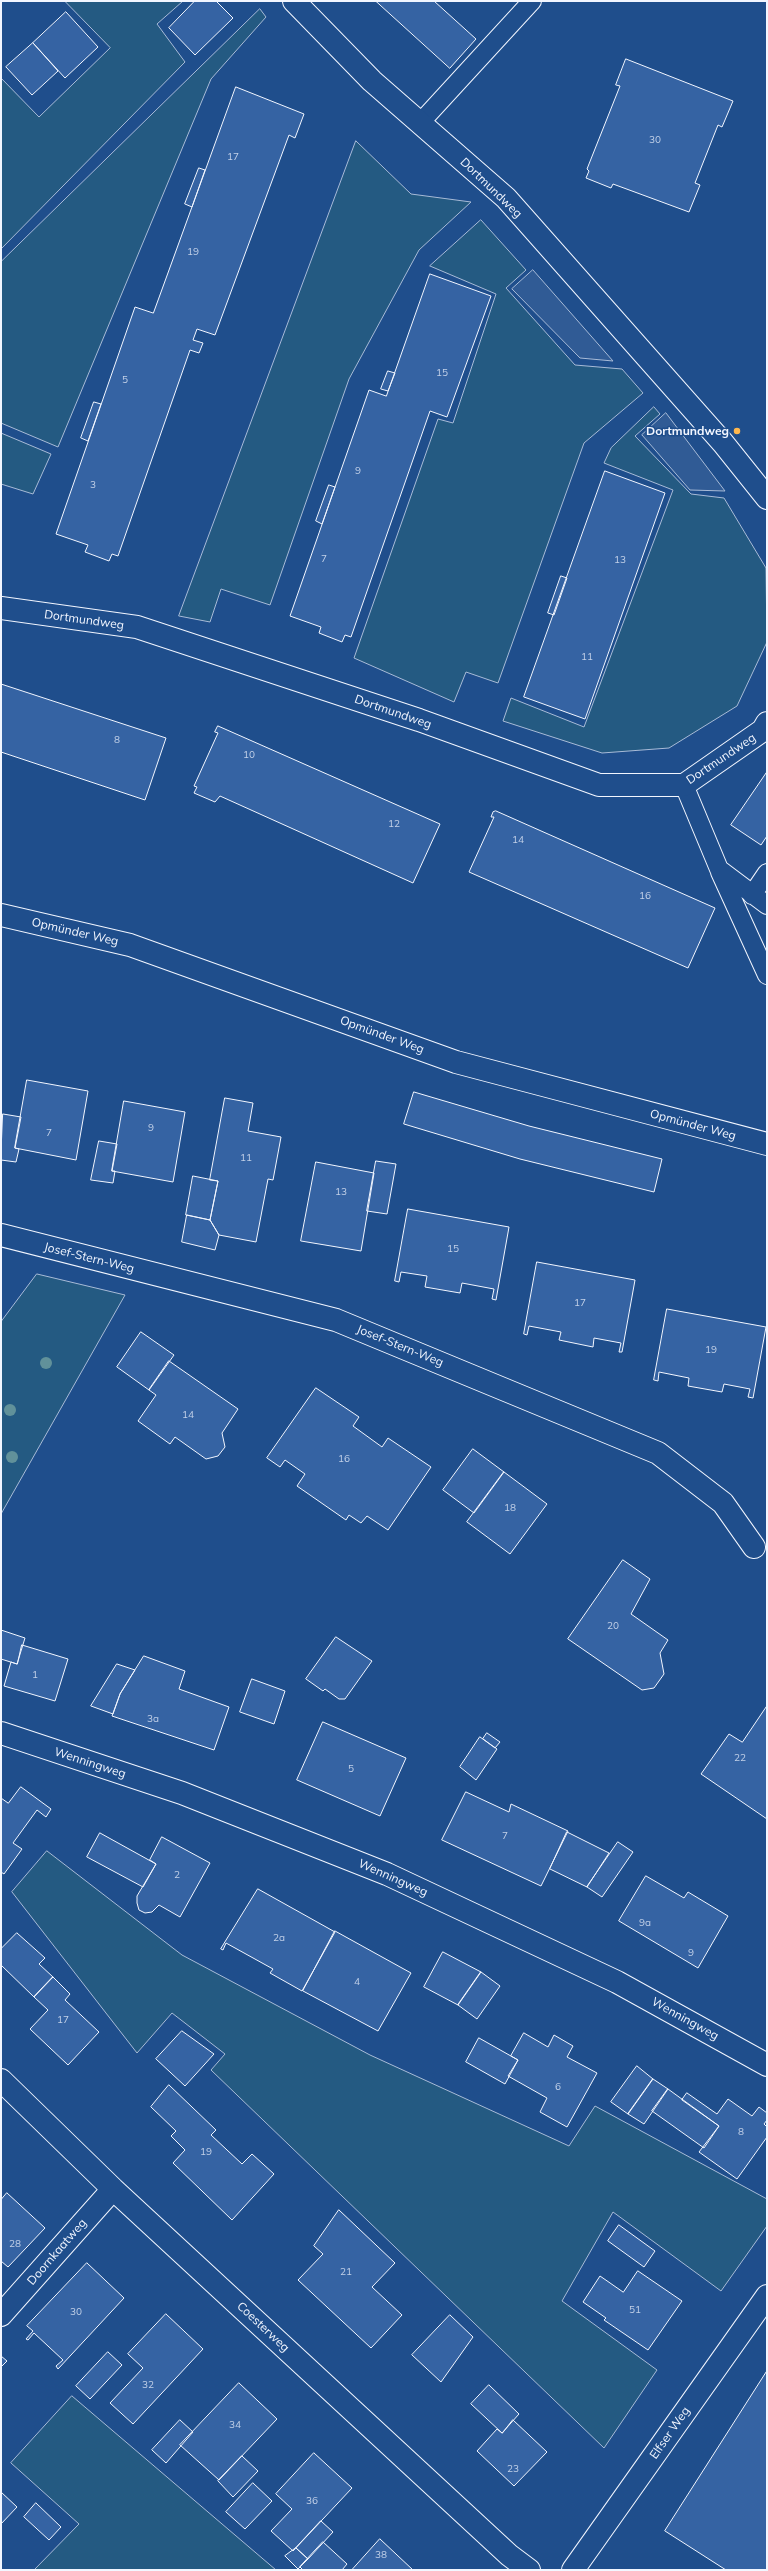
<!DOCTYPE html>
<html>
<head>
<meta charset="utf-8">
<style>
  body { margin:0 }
  #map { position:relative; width:768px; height:2571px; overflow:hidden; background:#1f4e8c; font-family:Mulish,sans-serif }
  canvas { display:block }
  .frame { position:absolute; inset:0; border:2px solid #f2f6ff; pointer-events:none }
</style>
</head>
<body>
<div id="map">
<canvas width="768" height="2571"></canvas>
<div class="frame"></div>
</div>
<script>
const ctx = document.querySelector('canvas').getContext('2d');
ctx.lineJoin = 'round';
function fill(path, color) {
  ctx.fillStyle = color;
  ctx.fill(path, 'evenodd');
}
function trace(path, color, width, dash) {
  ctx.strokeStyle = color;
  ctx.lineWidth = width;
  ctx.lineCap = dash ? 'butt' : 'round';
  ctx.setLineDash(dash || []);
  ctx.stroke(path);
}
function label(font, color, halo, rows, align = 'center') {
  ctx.font = font + ' Mulish,sans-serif';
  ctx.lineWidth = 3;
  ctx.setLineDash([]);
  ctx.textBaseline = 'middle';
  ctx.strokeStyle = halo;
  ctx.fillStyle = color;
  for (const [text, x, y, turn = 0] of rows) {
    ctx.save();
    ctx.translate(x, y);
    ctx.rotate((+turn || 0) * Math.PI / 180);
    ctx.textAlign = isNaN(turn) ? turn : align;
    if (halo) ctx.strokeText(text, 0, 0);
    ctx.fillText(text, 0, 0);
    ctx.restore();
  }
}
const green = new Path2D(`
  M65,1h118l-26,23 28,38 -184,187v-171l38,39 71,-69z
  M260,9l6,8 -55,62 -153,368 -57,-24v-161z
  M356,141l55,53 60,8 -52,48 -70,129 -79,226 -49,-16 -11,33 -31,-6z
  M481,220l45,50 -20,18 69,77 47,4 21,24 -59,50 -86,240 -32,-11 -12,30 -100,-44 84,-239 15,4 43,-129 -66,-28z
  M654,407l6,7 -25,22 56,58 33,4 42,70 1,74 -30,64 -68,42 -67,5 -99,-32 8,-23 73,29 89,-237 -69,-27 7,-15z
  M1,433l50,21 -18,40 -32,-10z
  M37,1274l88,21 -124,219v-192z
  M47,1851l135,104 188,100 199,91 26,-40 172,93v27l-46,65 -108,-79 -51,89 95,69 -53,78 -393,-378 14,-16 -53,-41 -35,40 -125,-161z
  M72,2396l204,174h-242l45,-46 -68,-61z`);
fill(green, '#245a82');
trace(green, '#a8bbd7', 1);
const parking = new Path2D(`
  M533,270l80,91 -33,-3 -68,-69z
  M666,413l59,78 -35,-1 -48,-55z`);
fill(parking, '#305b95');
trace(parking, '#a8bbd7', 1);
const building = new Path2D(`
  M195,1h21l17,17 -38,37 -26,-27z
  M376,1h58l42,38 -26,29z
  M66,12l32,35 -33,31 -32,-35z
  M33,43l25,28 -26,24 -26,-28z
  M626,59l107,42 -11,26 -4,-2 -23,58 5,2 -11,27 -76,-28 -2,4 -25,-10 3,-7 -2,-2 33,-83 -4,-1z
  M236,87l68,27 -9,24 -6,-3 -74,200 -18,-6 -4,11 10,3 -4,10 -9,-3 -72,206 -6,-2 -3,7 -24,-9 3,-7 -32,-11 79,-227 18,6z
  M199,168l6,2 -13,37 -7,-3z
  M430,274l61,22 -44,121 -17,-6 -79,226 -6,-2 -3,7 -23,-9 2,-6 -31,-11 79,-226 17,6z
  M388,371l7,2 -7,18 -7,-2z
  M94,402l7,2 -13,37 -7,-3z
  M605,471l60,22 -80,226 -61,-22z
  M329,485l6,2 -13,37 -6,-3z
  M561,576l6,2 -13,37 -6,-2z
  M1,684l165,54 -21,62 -144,-48z
  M218,726l222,98 -27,59 -193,-87 -5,6 -21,-9 3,-6 -3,-1 24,-53 -3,-1z
  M767,772v64l-6,9 -30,-20z
  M496,811l219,97 -27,60 -219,-96 25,-55h-3l2,-5z
  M27,1080l61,11 -12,69 -61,-12z
  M414,1092l115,34 133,33 -8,33 -134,-33 -116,-35z
  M225,1098l28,5 -5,28 33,6 -8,43 -5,-1 -12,63 -37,-7 -9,-15 8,-39 -8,-1z
  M124,1101l61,11 -12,70 -61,-11z
  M3,1114l18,3 -6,31 4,1 -3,13 -15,-2z
  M99,1141l18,3 -5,27h3l-2,12 -22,-3z
  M376,1161l20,3 -9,50 -20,-3z
  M316,1162l58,11 -13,78 -60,-10z
  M193,1176l25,5 -8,39 -24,-5z
  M408,1209l101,18 -13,73 -4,-1 2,-10 -32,-6 -2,10 -35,-6 2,-11 -26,-4 -2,10 -4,-1z
  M187,1215l23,5 9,15 -4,15 -33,-8z
  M537,1262l98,18 -13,72h-3l2,-9 -27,-5 -1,9 -34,-7 2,-8 -32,-6 -2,9 -3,-1z
  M667,1309l99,18 -13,71 -5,-1 2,-8 -26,-5 -2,8 -34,-6 1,-8 -30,-6 -1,9 -4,-1z
  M141,1332l33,23 -25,35 -32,-23z
  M169,1361l69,48 -16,24 3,14 -7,9 -12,3 -31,-22 -5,7 -32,-23 18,-26 -7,-5z
  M316,1388l43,29 -6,9 29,21 6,-9 43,29 -43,63 -21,-14 -6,7 -12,-8 -3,5 -49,-34 8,-12 -20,-14 -5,7 -13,-9z
  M473,1449l31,23 -30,41 -31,-23z
  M504,1472l43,32 -37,50 -43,-32z
  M623,1560l27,19 -19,35 37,26 -8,13 4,21 -10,14 -12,2 -74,-51z
  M1,1630l24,8 -8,26 -16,-5z
  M336,1637l36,24 -27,38h-6l-14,-10 -2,2 -17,-12z
  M22,1645l46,14 -13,42 -51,-15 7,-24 6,2z
  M144,1656l41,15 -6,18 50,18 -15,43 -102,-34 8,-22z
  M117,1664l18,6 -15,24 -7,20 -22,-8z
  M252,1679l33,12 -11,33 -34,-12z
  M767,1706v113l-66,-45 28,-40 13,8z
  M323,1722l83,36 -26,58 -83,-36z
  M487,1733l13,9 -5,6 -12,-9z
  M480,1737l17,12 -21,31 -16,-13z
  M21,1787l30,22 -5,8 -9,-7 -24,33 9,6 -18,25 -3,-2v-74l7,5z
  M466,1792l43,20 2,-8 57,27 -27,55 -99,-46z
  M567,1832l42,21 -22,34 -37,-18z
  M100,1833l56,31 -13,23 -56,-30z
  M162,1837l48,26 -30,54 -21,-12 -7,7 -7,1 -6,-3 -2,-7v-7l19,-32 -6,-4z
  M618,1842l15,10 -31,45 -15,-10z
  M646,1876l38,22 4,-6 40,24 -30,52 -79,-47z
  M258,1889l77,43 -33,59 -32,-18 3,-4 -47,-26 -3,7 -2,-1z
  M335,1931l76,42 -33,58 -75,-40z
  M17,1933l28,25 -6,6 14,13 -19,20 -33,-32v-16z
  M443,1952l38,20 -23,33 -34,-18z
  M481,1972l19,14 -23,33 -19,-14z
  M53,1977l17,17 -5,6 34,32 -31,33 -38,-36 18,-19 -14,-13z
  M182,2031l32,23 -29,32 -29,-27z
  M524,2033l24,14 6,-12 19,11 -6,11 30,16 -30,54 -27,-15 7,-14 -39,-22 10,-16 -7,-4z
  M479,2038l39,22 -13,24 -39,-22z
  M637,2066l16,13 -25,35 -17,-12z
  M653,2079l15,10 -24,35 -16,-10z
  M169,2085l47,45 -5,5 31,29 10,-10 22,20 -42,46 -59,-57 12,-13 -14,-14 5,-5 -25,-24z
  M668,2089l51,37 -15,22 -52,-37z
  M687,2093l30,21 11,-15 24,17 7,-9 8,6v7l-3,4 3,3v10l-30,42 -38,-27 20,-26 -37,-26z
  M7,2193l38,35 -37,39 -7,-6v-61z
  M339,2210l56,53 -23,24 30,28 -31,33 -73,-68 25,-26 -9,-8z
  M619,2225l36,26 -11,16 -36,-26z
  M87,2263l37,35 -66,71 -2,-3 7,-6 -29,-27 -6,7 -2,-1 7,-8 -6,-5z
  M638,2271l44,30 -34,49 -44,-30 2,-2 -23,-16 17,-26 23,16z
  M166,2314l37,35 -70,75 -23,-21 33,-35 -15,-14z
  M450,2315l23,22 -32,45 -29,-27z
  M108,2352l14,13 -32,34 -14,-13z
  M1,2356l6,5 -6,6z
  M767,2371v199h-41l-61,-39z
  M239,2383l38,36 -58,61 -39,-35z
  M489,2385l30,29 -17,19 -31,-29z
  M180,2420l13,12 -27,31 -14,-13z
  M513,2420l34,32 -33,34 -37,-35 20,-22 5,4z
  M314,2453l38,35 -59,63 -22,-20 21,-22 -16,-15z
  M242,2456l16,15 -25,26 -15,-16z
  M253,2483l19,18 -27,28 -19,-17z
  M1,2492l16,15 -16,17z
  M36,2503l25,24 -12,13 -25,-23z
  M321,2521l12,11 -25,27 -12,-11z
  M380,2539l33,31h-61z
  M323,2542l24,22 -5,6h-39l-3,-3z
  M296,2548l12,11 -10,10 -13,-13z`);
fill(building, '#3563a3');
trace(building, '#f2f6ff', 1);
const lane = new Path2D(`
  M420,123l112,-122
  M684,785l35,84 48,36
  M720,872l47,103
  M752,895l15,-22`);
const street = new Path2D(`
  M294,1l78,80 134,117 217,245 44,55
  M1,608l136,19 282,93 180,65h85l79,-55 4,-7
  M1,1235l335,85 322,133 65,50 31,44
  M1,1733l181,60 205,81 230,108 150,83
  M1,2080l112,109 396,366 20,15
  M1,2315l112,-126
  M573,2570l194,-274`);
const secondary = new Path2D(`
  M1,915l129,30 326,117 311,82`);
trace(lane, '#f2f6ff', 20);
trace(street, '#f2f6ff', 24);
trace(secondary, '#f2f6ff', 24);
trace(lane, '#1f4e8c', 18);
trace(street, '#1f4e8c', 22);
trace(secondary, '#1f4e8c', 22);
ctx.fillStyle = '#61919a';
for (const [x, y] of [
  [46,1363],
  [10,1410],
  [12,1457]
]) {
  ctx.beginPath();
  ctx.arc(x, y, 6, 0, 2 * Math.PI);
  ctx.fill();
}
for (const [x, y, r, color] of [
  [737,431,4,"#ffb74d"]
]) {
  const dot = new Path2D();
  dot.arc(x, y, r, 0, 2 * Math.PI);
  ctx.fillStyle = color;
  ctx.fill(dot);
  trace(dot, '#1f4e8c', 1.5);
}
label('10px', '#c3d1e8', null, [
  ["30",655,140],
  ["17",233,157],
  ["19",193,252],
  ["15",442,373],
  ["5",125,380],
  ["9",358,471],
  ["3",93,485],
  ["7",324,559],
  ["13",620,560],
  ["11",587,657],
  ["8",117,740],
  ["10",249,755],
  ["12",394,824],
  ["14",518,840],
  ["16",645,896],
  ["9",151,1128],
  ["7",49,1133],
  ["11",246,1158],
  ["13",341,1192],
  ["15",453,1249],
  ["17",580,1303],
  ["19",711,1350],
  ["14",188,1415],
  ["16",344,1459],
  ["18",510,1508],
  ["20",613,1626],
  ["1",35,1675],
  ["3a",153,1719],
  ["22",740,1758],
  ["5",351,1769],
  ["7",505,1836],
  ["2",177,1875],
  ["9a",645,1923],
  ["2a",279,1938],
  ["9",691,1953],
  ["4",357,1982],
  ["17",63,2020],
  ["6",558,2087],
  ["8",741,2132],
  ["19",206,2152],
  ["28",15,2244],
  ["21",346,2272],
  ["51",635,2310],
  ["30",76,2312],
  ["32",148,2385],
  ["34",235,2425],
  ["23",513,2469],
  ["36",312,2501],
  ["38",381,2555]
]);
label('12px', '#f2f6ff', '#1f4e8c', [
  ["Dortmundweg",491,188,44],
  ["Dortmundweg",84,620,8],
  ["Dortmundweg",393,712,19],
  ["Dortmundweg",721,759,-34],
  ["Opmünder Weg",75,932,13],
  ["Opmünder Weg",382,1035,20],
  ["Opmünder Weg",693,1125,15],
  ["Josef-Stern-Weg",89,1258,14],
  ["Josef-Stern-Weg",400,1346,22],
  ["Wenningweg",90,1763,18],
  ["Wenningweg",393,1878,24],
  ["Wenningweg",685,2019,29],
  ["Doornkaatweg",57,2252,-49],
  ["Coesterweg",263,2327,43],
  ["Elfser Weg",670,2433,-55]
]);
label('bold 12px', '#f2f6ff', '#1f4e8c', [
  ["Dortmundweg",729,431]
], 'right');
</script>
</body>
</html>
